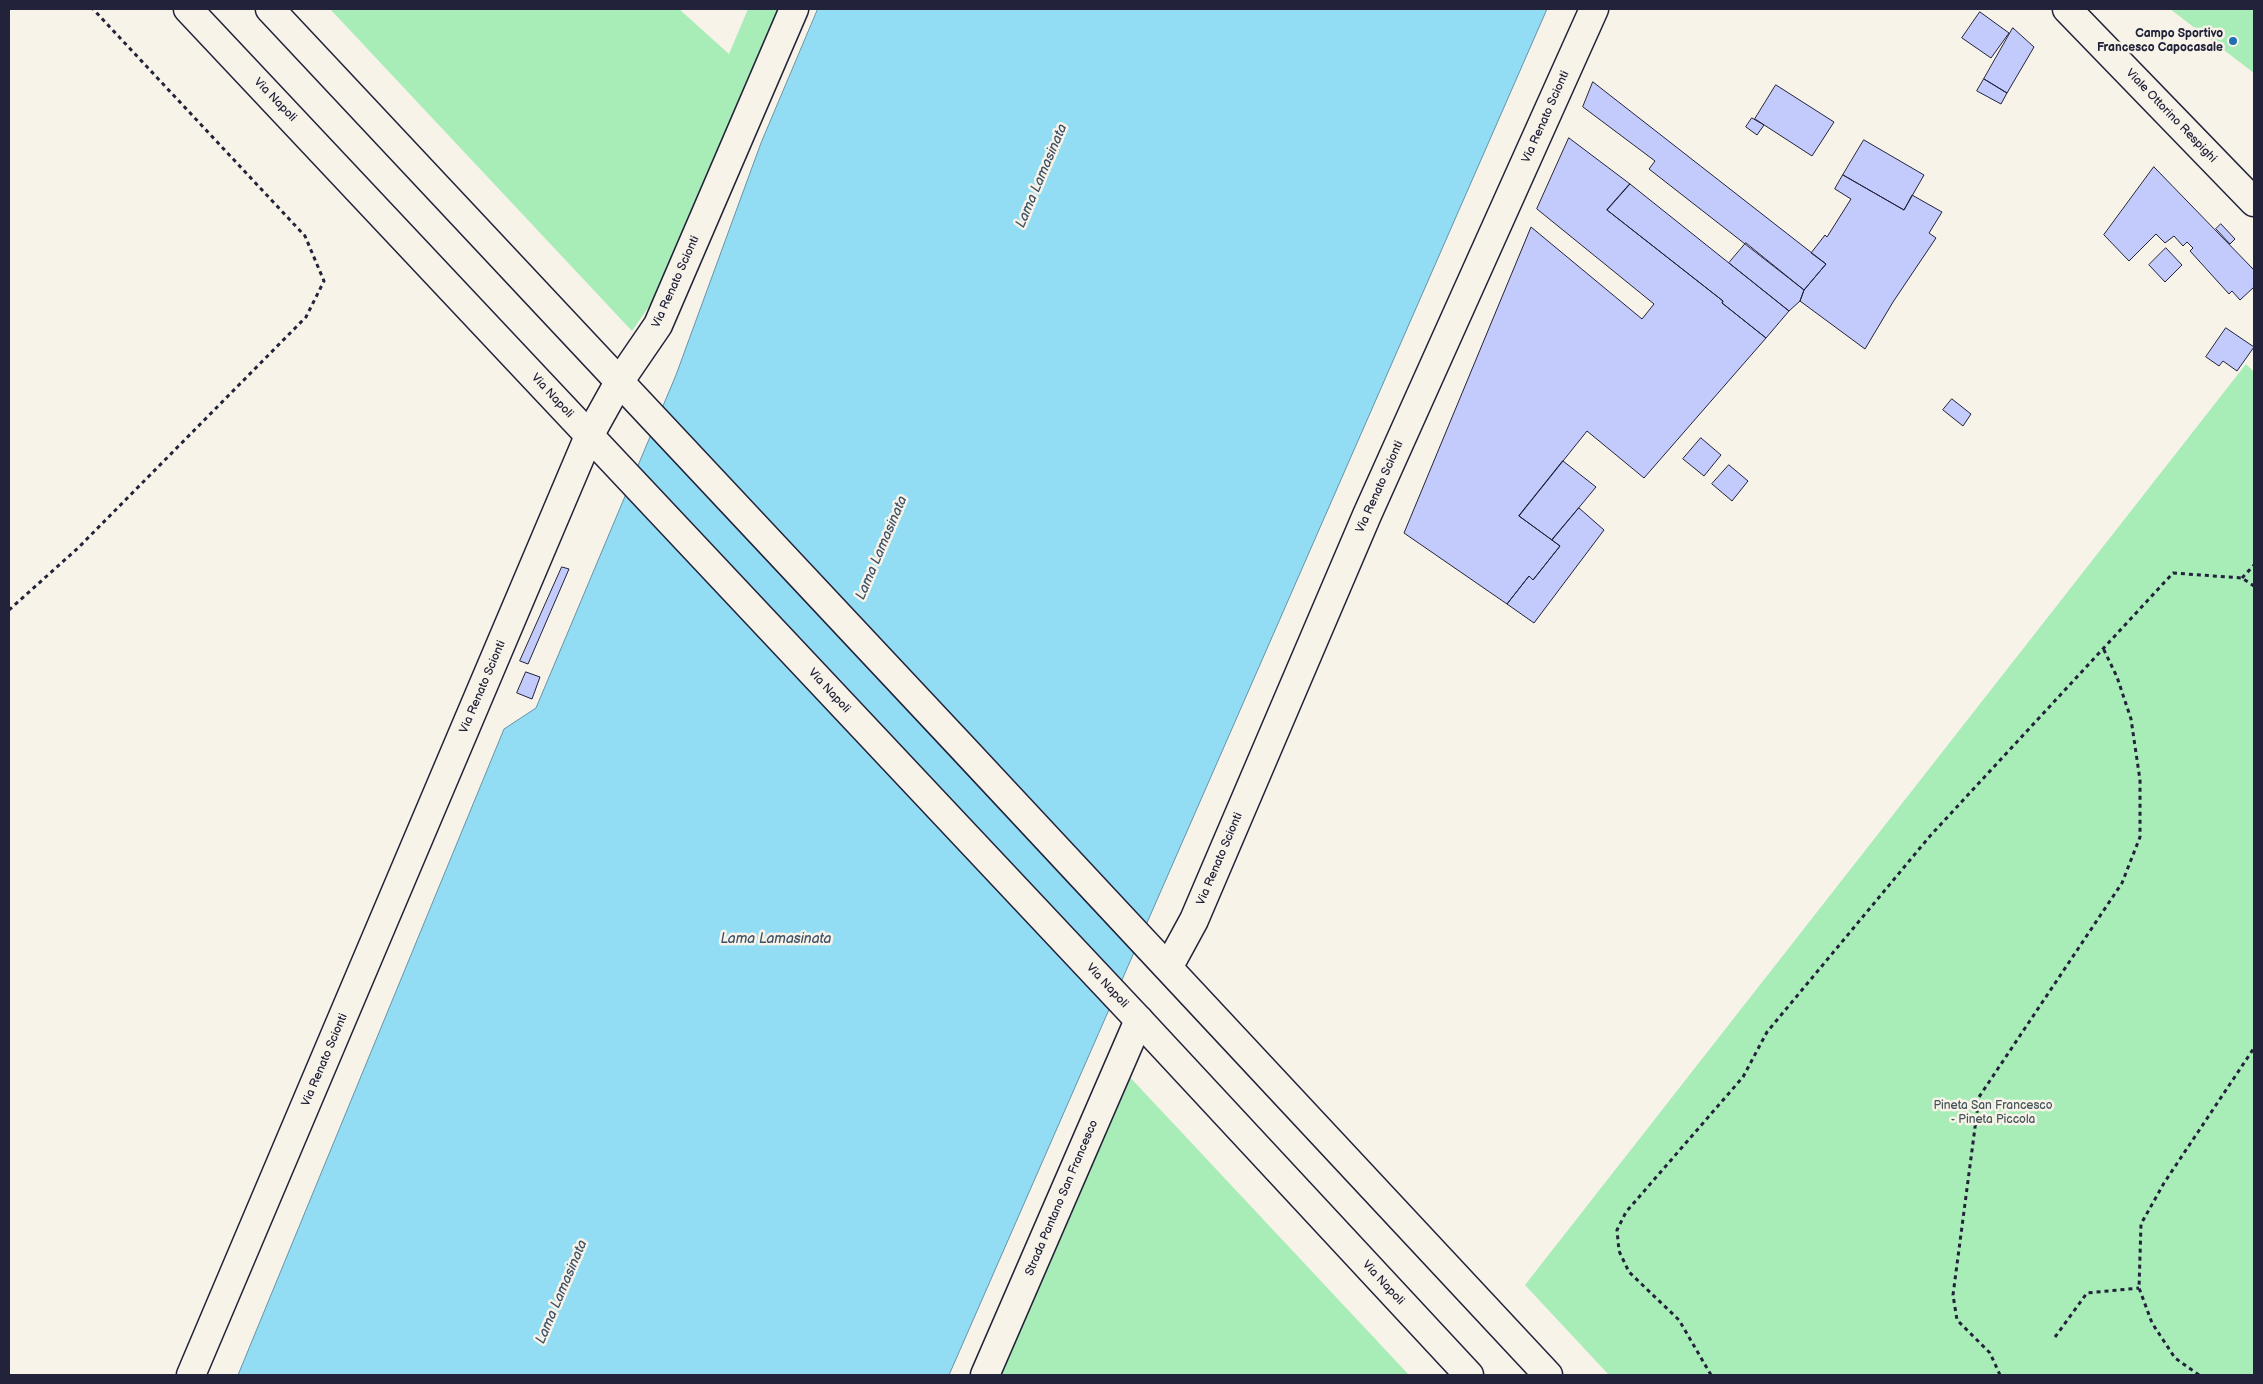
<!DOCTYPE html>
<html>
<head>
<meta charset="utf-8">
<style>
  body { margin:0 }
  #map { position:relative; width:2263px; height:1384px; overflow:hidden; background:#f7f3e8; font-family:"Balsamiq Sans",sans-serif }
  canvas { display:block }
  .frame { position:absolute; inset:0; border:10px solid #22223b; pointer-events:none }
</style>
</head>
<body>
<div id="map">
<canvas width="2263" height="1384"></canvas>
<div class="frame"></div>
</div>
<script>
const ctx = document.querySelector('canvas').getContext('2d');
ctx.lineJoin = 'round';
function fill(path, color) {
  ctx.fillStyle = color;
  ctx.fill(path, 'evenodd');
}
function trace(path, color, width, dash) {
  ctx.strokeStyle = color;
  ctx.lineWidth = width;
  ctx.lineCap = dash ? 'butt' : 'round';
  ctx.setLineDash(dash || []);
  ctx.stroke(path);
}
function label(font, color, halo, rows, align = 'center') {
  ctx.font = font + ' "Balsamiq Sans",sans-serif';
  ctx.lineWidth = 5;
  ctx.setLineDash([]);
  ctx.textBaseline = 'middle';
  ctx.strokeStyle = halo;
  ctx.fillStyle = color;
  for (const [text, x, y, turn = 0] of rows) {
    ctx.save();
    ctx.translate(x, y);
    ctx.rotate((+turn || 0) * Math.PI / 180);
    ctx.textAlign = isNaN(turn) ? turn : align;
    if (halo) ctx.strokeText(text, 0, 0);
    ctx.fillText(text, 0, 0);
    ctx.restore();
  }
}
fill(new Path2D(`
  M330,9h349l50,45 19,-45h33l-122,283 -27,39z
  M2170,9h84v64z
  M2246,364l8,8v1003h-645l-84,-90z
  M1126,1073l283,302h-410z`), '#a8ecb7');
const water = new Path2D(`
  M818,9h729l-598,1366h-711l266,-646 32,-21 140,-333 85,-232z`);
fill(water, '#92ddf3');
trace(water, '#6592a9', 1);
const building = new Path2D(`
  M1980,12l29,21 -18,25 -29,-20z
  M2013,28l21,19 -27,46 -23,-14z
  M1984,79l23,14 -6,11 -24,-13z
  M1593,82l233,182 -22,26 -155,-121 6,-8 -72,-54z
  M1776,85l58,37 -22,34 -57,-37z
  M1752,118l12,7 -7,10 -11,-8z
  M1569,138l61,46 -23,26 116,91 -1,2 44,35 -122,140 -57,-47 -68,85 41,30 -27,34 -4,-4 -22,28 -103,-71 127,-306 111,92 12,-15 -117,-95z
  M1864,140l60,35 -20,35 -61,-35z
  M2154,167l100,103v17l-14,13 -8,-9 -3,3 -39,-43 3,-3 -6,-6 -4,4 -9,-10 -9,7 -9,-9 -27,27 -25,-26z
  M1843,175l61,35 8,-15 30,17 -13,21 7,5 -43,64 -28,47 -65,-48 4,-11 22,-26 -15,-11 14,-18 2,2 24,-38 -16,-10z
  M1630,184l159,127 -23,27 -44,-35 1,-2 -116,-91z
  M2221,224l14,15 -5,5 -14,-15z
  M1746,243l58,47 -4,11 -11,10 -60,-48z
  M2166,248l16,17 -17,17 -16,-17z
  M2226,328l28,19 -17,24 -14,-10 -4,5 -13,-9z
  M1952,399l19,15 -8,12 -20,-16z
  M1701,438l20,17 -17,21 -21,-17z
  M1563,461l33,26 -44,53 -33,-24z
  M1729,465l19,16 -16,20 -20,-17z
  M1579,508l25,22 -70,93 -27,-19 22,-28 4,4 27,-34 -8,-6z
  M562,567l7,2 -41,95 -8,-3z
  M526,672l14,5 -8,22 -15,-6z`);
fill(building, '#c3cbfd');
trace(building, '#22223b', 1);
const minor = new Path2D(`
  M2067,9l187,193
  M1169,966l25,-46 173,-405 227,-506
  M191,1375l398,-939 30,-54 39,-57 136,-316
  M985,1375l154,-355`);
const secondary = new Path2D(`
  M188,9l951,1011 330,355
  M270,9c426,455 854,909 1278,1366`);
trace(minor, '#22223b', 31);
trace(secondary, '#22223b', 31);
trace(new Path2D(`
  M2242,578l12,-13
  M9,610l69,-62 228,-231 18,-36 -19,-45 -212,-227
  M2055,1337l32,-44 52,-5
  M1711,1375l-32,-55 -50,-48 -10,-21 -2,-21 9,-18 117,-135 24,-45 163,-196 243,-263 69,5 12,8
  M2000,1375l-10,-22 -33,-33 -4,-25 26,-198 143,-214 18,-46v-57l-9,-61 -14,-42 -14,-29
  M2199,1375l-24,-17 -23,-35 -13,-35 2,-64 23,-41 90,-135`), '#22223b', 3, [4, 4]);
trace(minor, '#f7f3e8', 28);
trace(secondary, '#f7f3e8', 28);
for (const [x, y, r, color] of [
  [2233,41,5,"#1f6fb2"]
]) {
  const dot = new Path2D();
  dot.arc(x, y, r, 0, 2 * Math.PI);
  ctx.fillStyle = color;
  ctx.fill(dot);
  trace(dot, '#f7f3e8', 2);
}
label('bold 12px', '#22223b', '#f7f3e8', [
  ["Campo Sportivo",2223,34],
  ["Francesco Capocasale",2223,48]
], 'right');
label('12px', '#22223b', '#f7f3e8', [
  ["Via Napoli",275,100,46],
  ["Viale Ottorino Respighi",2171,116,46],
  ["Via Renato Scionti",1546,117,-66],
  ["Via Renato Scionti",676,282,-66],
  ["Via Napoli",552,396,47],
  ["Via Renato Scionti",1380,487,-66],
  ["Via Renato Scionti",483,687,-67],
  ["Via Napoli",829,691,47],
  ["Via Renato Scionti",1220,859,-67],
  ["Via Napoli",1107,986,47],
  ["Via Renato Scionti",325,1060,-67],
  ["Strada Pantano San Francesco",1062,1198,-67],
  ["Via Napoli",1383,1283,47]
]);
label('12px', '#44545a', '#f7f3e8', [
  ["Pineta San Francesco",1993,1106],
  ["- Pineta Piccola",1993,1120]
]);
label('italic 14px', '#3e5169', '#f7f3e8', [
  ["Lama Lamasinata",1042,176,-67],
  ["Lama Lamasinata",882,548,-67],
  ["Lama Lamasinata",776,939],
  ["Lama Lamasinata",562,1292,-67]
]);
</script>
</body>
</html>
